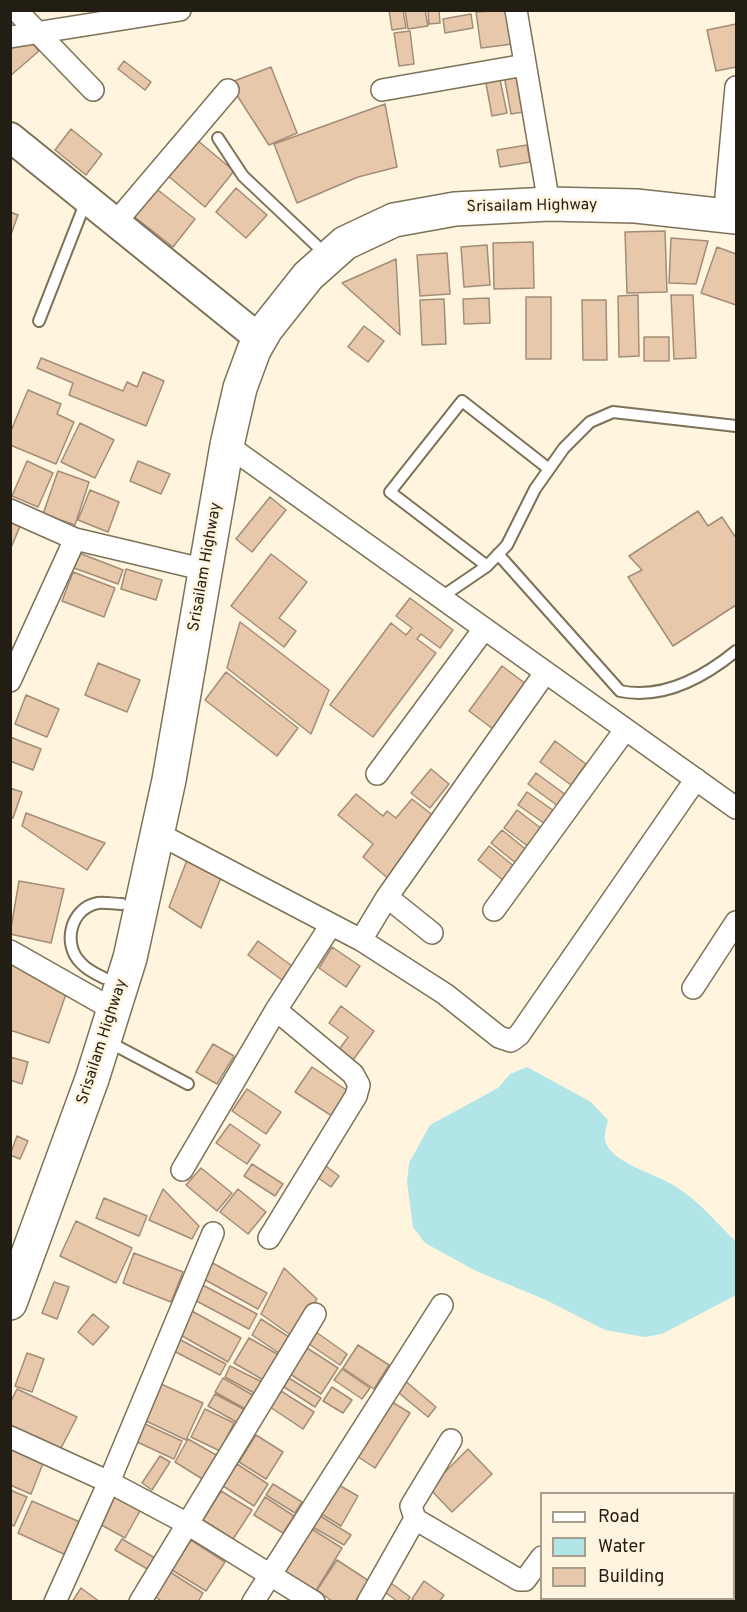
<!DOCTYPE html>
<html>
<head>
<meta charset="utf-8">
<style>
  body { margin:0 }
  #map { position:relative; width:747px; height:1612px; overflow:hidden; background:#fff4dd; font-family:Overpass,sans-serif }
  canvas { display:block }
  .frame { position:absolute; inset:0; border:12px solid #231e14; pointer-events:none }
  .legend { position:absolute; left:540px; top:1492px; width:195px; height:108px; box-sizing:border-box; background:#fff4dd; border:2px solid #a79e8d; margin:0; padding:8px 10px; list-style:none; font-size:18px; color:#231e14 }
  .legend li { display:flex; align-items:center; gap:12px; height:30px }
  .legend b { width:30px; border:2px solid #a79e8d }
</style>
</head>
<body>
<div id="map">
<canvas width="747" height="1612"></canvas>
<div class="frame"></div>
<ul class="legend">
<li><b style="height:8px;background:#fff"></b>Road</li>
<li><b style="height:16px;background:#b1e5e7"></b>Water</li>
<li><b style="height:16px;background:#e8c8ab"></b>Building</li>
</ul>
</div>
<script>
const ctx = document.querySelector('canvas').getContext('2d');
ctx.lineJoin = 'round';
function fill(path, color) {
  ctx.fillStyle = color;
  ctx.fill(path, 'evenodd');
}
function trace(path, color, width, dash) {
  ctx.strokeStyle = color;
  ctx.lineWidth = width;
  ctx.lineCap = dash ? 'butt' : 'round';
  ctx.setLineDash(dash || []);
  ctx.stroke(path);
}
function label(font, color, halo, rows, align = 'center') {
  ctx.font = font + ' Overpass,sans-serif';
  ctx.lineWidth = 5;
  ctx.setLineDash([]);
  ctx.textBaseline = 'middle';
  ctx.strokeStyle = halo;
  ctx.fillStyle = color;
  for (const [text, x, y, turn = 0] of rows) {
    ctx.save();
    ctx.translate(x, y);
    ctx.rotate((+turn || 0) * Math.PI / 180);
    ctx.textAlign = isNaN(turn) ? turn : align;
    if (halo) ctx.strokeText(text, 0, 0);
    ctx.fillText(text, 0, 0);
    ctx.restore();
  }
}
fill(new Path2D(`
  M527,1067l64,35 17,18c-2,9 -6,19 0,27 13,19 48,27 67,39 24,15 42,37 61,56v53l-74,39 -17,3 -40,-7 -59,-30 -70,-29 -51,-28 -12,-16 -6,-45 2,-19 21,-38 68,-37 12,-14z`), '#b1e5e7');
const building = new Path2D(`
  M389,10h14l3,18 -14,2z
  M405,10h20l3,16 -20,3z
  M428,10h11l1,13 -11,1z
  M508,10l5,34 -32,4 -5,-36z
  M471,14l2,14 -28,5 -2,-14z
  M736,24v43l-20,4 -9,-41z
  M410,31l4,33 -15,2 -5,-33z
  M31,42l8,9 -29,25v-29z
  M124,61l27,21 -6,8 -27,-21z
  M271,67l26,66 -28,12 -40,-62z
  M517,73l6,39 -12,2 -7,-39z
  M499,75l8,38 -15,3 -7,-38z
  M385,104l12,63 -39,10 -61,26 -23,-59z
  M71,129l31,25 -16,21 -31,-25z
  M197,140l37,31 -29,36 -38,-32z
  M527,145l3,17 -30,5 -3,-17z
  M154,187l41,32 -22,28 -41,-32z
  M236,188l31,27 -21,23 -30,-26z
  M10,212l8,3 -8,22z
  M665,231l2,61 -40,1 -2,-61z
  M671,238l37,3 -12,43 -27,-1z
  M533,242l1,46 -40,1 -1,-46z
  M487,245l3,40 -26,2 -3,-40z
  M717,247l19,7v51l-35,-12z
  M447,253l3,41 -30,2 -3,-41z
  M396,259l4,76 -58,-52z
  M638,295l1,61 -20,1 -1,-61z
  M671,295h22l3,63 -22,1z
  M526,297h25v62h-25z
  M489,298l1,25 -26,1 -1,-25z
  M444,299l2,45 -24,1 -2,-45z
  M582,300h24l1,60h-24z
  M364,326l20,15 -16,21 -20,-15z
  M644,337h25v24h-25z
  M41,358l82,33 4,-9 10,5 6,-15 21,9 -18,45 -77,-31 4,-12 -36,-15z
  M28,390l33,14 -4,10 17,8 -18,42 -46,-19v-12z
  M80,423l34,17 -19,38 -34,-16z
  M27,461l26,12 -15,34 -26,-11z
  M138,461l32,13 -9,20 -31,-13z
  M58,471l31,11 -14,43 -32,-11z
  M90,490l29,12 -11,30 -30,-12z
  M270,497l16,13 -34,42 -16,-13z
  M698,511l10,15 14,-9 14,21v67l-63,41 -45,-69 14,-7 -13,-14z
  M10,520l11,4 -11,26z
  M79,553l44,17 -5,14 -44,-16z
  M271,554l36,28 -28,36 17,13 -12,16 -53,-41z
  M126,569l36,11 -6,20 -35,-11z
  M73,572l42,16 -11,29 -42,-16z
  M410,598l43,32 -13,18 -19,-14 -4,5 19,14 -63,84 -43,-32 61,-82 15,12 6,-7 -16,-12z
  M240,622l89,68 -18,44 -84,-66z
  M98,663l42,17 -13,32 -42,-17z
  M502,666l24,18 -33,45 -24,-18z
  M226,672l72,56 -21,28 -72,-56z
  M26,695l33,14 -12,28 -32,-13z
  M10,737l31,12 -8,21 -23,-9z
  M555,741l31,23 -15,21 -31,-23z
  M431,769l18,15 -19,24 -19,-15z
  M536,773l30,22 -8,11 -30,-22z
  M10,788l12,4 -9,26 -3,-1z
  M527,792l30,21 -9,13 -30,-21z
  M356,794l27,22 4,-5 9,7 16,-19 27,21 -49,60 -27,-23 10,-13 -35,-29z
  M517,810l25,19 -13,18 -25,-19z
  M26,813l79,30 -18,27 -65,-44z
  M502,830l26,21 -11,13 -26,-21z
  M489,846l31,25 -11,14 -31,-25z
  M189,855l33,20 -21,53 -32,-21z
  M19,881l45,8 -13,54 -41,-9z
  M258,941l34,25 -10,14 -34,-25z
  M332,947l28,19 -14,21 -27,-19z
  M10,957l56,37 -17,49 -39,-13z
  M341,1006l33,25 -26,36 -14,-10 14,-20 -19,-14z
  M213,1044l21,12 -17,28 -21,-12z
  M10,1057l18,5 -6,22 -12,-4z
  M312,1067l36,24 -16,25 -37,-24z
  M247,1089l34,23 -15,22 -34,-23z
  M230,1124l30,21 -13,19 -31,-21z
  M17,1136l11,5 -8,18 -10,-4z
  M322,1163l17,13 -8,11 -17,-12z
  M252,1164l31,20 -8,12 -31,-20z
  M201,1168l31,25 -15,18 -31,-26z
  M163,1189l36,37 -7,13 -43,-19z
  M238,1189l28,23 -18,22 -28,-22z
  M104,1198l43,18 -8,20 -43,-18z
  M76,1221l56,27 -16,35 -56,-27z
  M134,1253l49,19 -12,30 -48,-19z
  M209,1261l58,32 -9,16 -58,-32z
  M284,1268l33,31 -25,37 -31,-22z
  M54,1282l15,5 -12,32 -15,-6z
  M199,1283l58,31 -8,15 -58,-31z
  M190,1310l51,28 -13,24 -51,-29z
  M93,1314l16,13 -16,18 -15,-13z
  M261,1319l28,18 -10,16 -27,-18z
  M316,1332l31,22 -7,11 -31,-21z
  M177,1338l49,26 -6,11 -50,-26z
  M249,1338l30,17 -14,26 -31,-18z
  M358,1345l31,20 -15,24 -31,-21z
  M307,1348l31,20 -17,26 -31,-20z
  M27,1353l17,6 -12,33 -17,-6z
  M230,1366l32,16 -6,12 -31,-17z
  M342,1369l28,19 -8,11 -28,-19z
  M223,1378l33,19 -7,14 -34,-19z
  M289,1378l32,20 -6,9 -31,-20z
  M403,1379l33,28 -8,10 -34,-28z
  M161,1384l42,19 -17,37 -42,-20z
  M332,1387l20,13 -9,13 -20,-12z
  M17,1389l60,28 -18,35 -49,-23v-26z
  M281,1391l33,21 -11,17 -33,-22z
  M215,1394l32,17 -7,13 -32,-18z
  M389,1400l21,13 -35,55 -21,-14z
  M205,1409l29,14 -14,28 -29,-14z
  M143,1423l39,18 -8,18 -39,-18z
  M256,1435l27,17 -17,27 -27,-17z
  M188,1439l30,17 -14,24 -29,-18z
  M10,1447l34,14 -13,33 -21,-9z
  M468,1449l24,25 -40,38 -23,-24z
  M160,1456l10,6 -18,28 -10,-7z
  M237,1464l31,20 -14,22 -31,-20z
  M273,1484l29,18 -7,11 -29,-18z
  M337,1484l21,12 -17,30 -21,-13z
  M10,1490l17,7 -13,29 -4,-2z
  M221,1491l31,19 -19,29 -30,-19z
  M114,1494l27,15 -16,29 -27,-15z
  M265,1497l29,19 -11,17 -29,-18z
  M32,1501l50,22 -14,33 -50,-23z
  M317,1514l34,21 -7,10 -33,-19z
  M312,1529l30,19 -28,46 -31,-19z
  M122,1539l33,19 -6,12 -34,-20z
  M191,1540l34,22 -19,29 -34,-21z
  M337,1560l32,21 -14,21h-22l-16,-12z
  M170,1572l33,21 -5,9h-35l-9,-6z
  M424,1581l20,14 -5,7h-23l-4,-3z
  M391,1583l19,14 -3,5h-9l-13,-10z
  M81,1588l19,14h-28z`);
fill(building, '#e8c8ab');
trace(building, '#a38d78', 1.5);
const lane = new Path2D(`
  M218,138l25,38 74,70
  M39,321l47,-120
  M498,554l122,137c43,9 83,-13 116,-40
  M487,566l-97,-74 72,-91 87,68
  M440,598l47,-32 20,-21 28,-56 29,-41 26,-26 23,-10 123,14
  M104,978c-8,-4 -17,-8 -23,-15 -19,-18 -11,-55 17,-60 7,-1 16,1 24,1
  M107,1041l81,43`);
const street = new Path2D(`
  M16,10l77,80
  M516,10l33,194
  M10,37l170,-27
  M382,90l143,-25
  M726,196l10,-109
  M116,222l112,-132
  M227,445l509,363
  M10,510l65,29 131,31
  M10,681l65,-142
  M377,774l107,-145
  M157,833l204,107 26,-43 158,-224
  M387,897l45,36
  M494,910l131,-180
  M361,940l84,54 54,43 12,4 8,-6 177,-256
  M10,951l104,59
  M693,988l43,-66
  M182,1170l94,-160 55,-85
  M269,1238l87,-142 3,-11 -6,-11 -77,-64
  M10,1437l99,45 77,41 128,79
  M451,1440l-40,66 4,13 104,61h6l17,-23
  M730,1598l6,2
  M55,1602l54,-120 104,-249
  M140,1602l175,-288
  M253,1602l189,-297
  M368,1602l47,-83
  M611,1602l1,-4`);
const secondary = new Path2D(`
  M10,137l250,202`);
const highway = new Path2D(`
  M10,1303l82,-224 38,-121 39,-178 58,-335 13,-57 14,-38 12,-21 42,-53 37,-33 49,-23 61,-11 94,-5 87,2 100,11`);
trace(lane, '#7d7158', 14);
trace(street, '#7d7158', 24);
trace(secondary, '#7d7158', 32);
trace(highway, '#7d7158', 36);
trace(lane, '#fff', 10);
trace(street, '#fff', 21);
trace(secondary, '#fff', 28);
trace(highway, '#fff', 33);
label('16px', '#231e14', '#fff4dd', [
  ["Srisailam Highway",532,207,-1],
  ["Srisailam Highway",206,567,-80],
  ["Srisailam Highway",103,1042,-72]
]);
</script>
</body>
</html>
